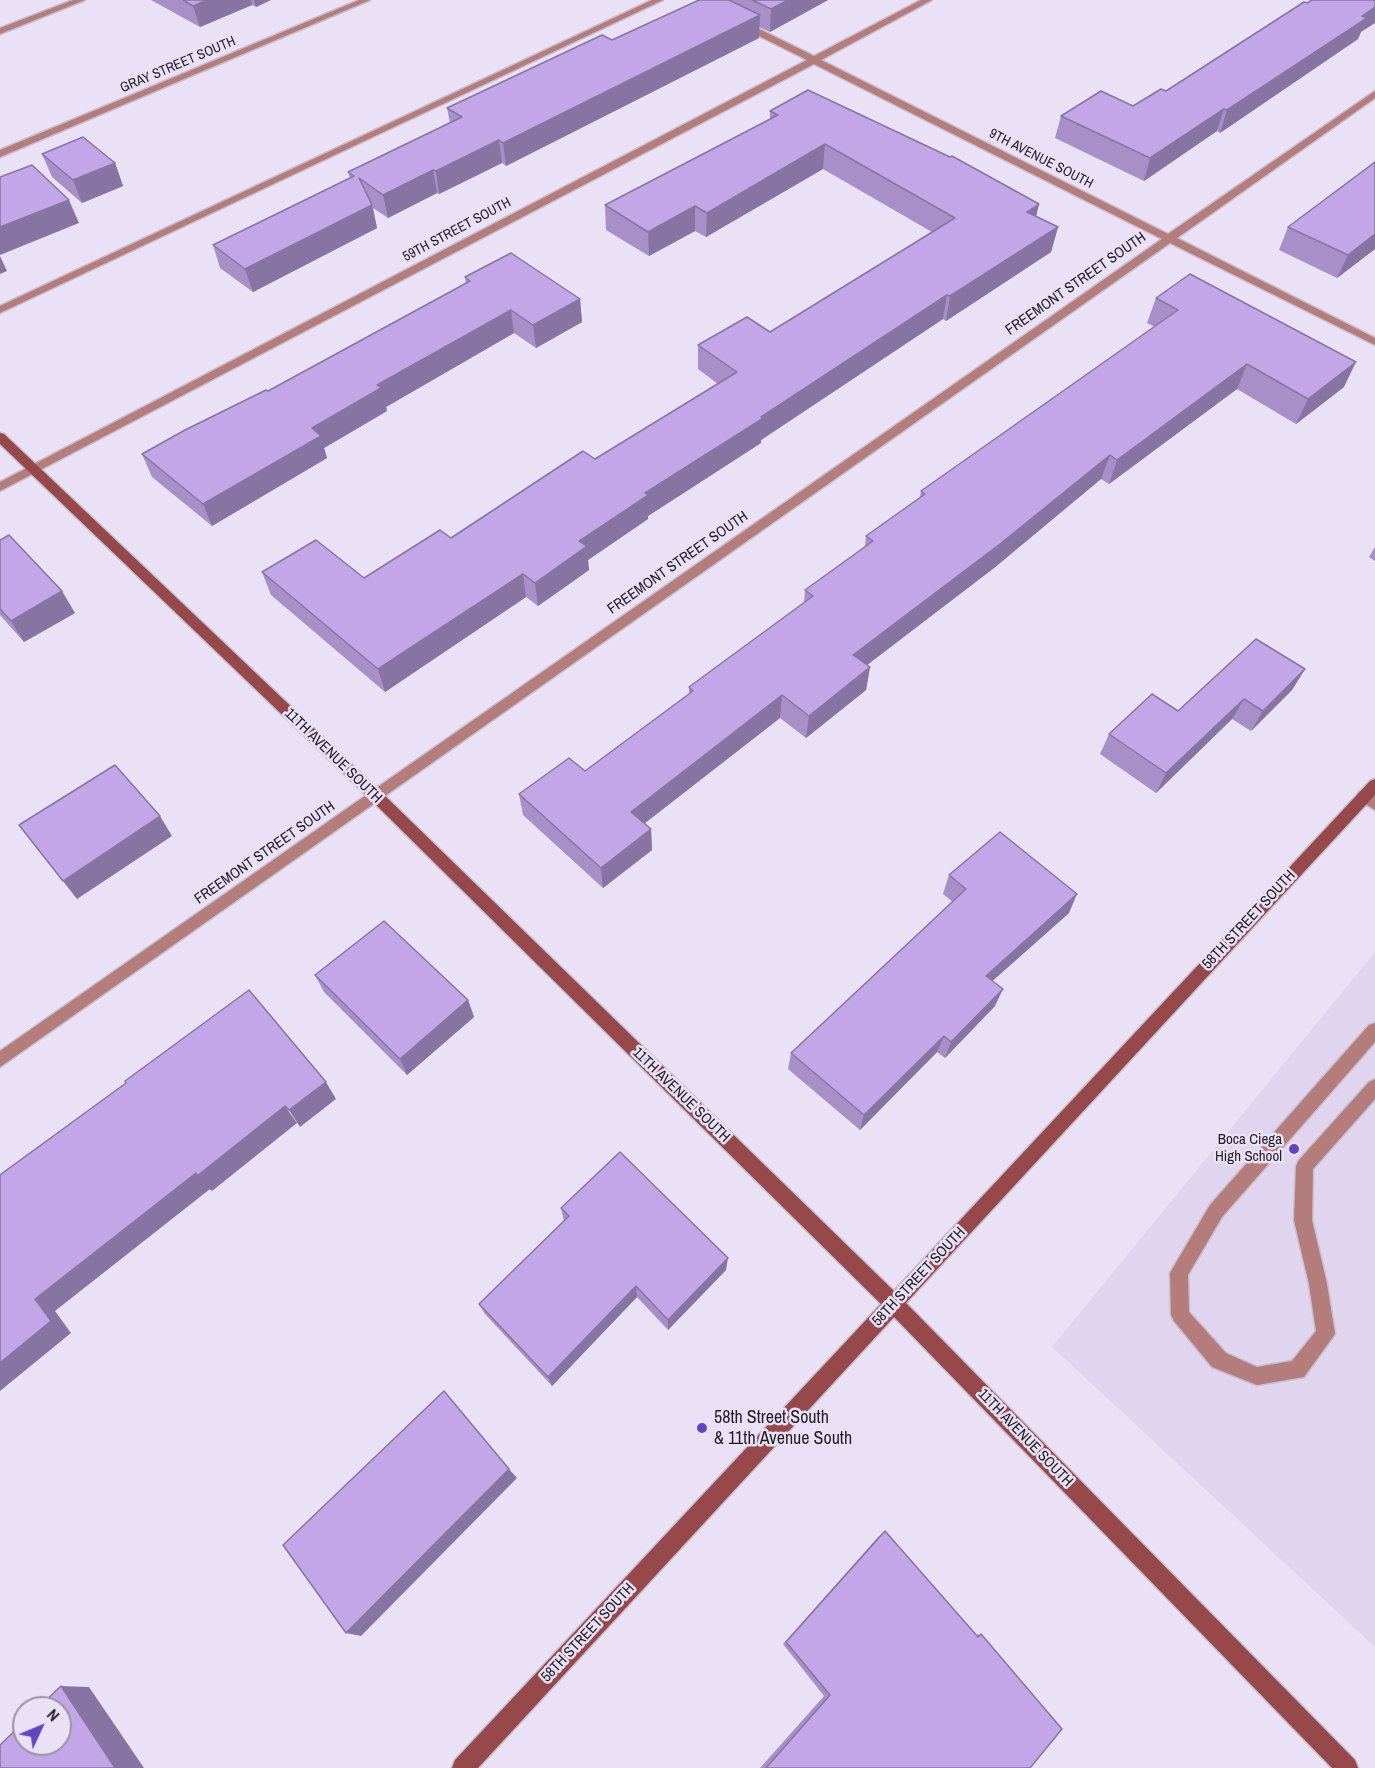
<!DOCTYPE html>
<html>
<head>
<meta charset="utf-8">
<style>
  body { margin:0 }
  #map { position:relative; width:1375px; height:1768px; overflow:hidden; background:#eae1f6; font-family:"Archivo Narrow",sans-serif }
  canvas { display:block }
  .north { position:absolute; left:12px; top:1696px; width:60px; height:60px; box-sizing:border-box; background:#eae1f6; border:2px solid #9a93a2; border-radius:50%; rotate:46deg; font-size:16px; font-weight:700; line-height:24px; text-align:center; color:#211e25 }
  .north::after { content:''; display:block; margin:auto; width:21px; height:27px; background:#6246bf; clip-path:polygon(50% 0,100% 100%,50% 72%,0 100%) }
</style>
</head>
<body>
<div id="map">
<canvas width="1375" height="1768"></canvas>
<div class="north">N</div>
</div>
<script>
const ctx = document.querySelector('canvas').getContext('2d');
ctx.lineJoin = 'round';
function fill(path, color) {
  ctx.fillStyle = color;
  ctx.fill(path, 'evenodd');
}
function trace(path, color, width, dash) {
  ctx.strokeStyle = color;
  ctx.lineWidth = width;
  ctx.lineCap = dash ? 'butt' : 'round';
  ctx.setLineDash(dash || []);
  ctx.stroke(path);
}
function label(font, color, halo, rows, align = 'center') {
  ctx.font = font + ' "Archivo Narrow",sans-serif';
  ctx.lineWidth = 5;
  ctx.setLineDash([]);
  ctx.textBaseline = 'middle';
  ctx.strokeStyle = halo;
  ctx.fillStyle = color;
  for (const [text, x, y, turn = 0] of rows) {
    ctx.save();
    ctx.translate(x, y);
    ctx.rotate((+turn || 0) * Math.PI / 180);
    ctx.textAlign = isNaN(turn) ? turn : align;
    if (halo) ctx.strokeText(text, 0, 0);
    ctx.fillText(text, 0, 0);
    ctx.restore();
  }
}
fill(new Path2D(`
  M1375,952v695l-323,-300z`), '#e0d4ef');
const lane = new Path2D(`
  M73,0h12l-85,34v-6z
  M652,0h11l-663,313v-7z
  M1364,790l11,6v14l-16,-10 -2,-4 2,-4z
  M1375,1023v19l-153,175 -34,58 1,37 37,41 31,14 35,-6 24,-30 -7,-47 -15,-64 2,-54 3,-6 70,-78 6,-3v20l-62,70 -1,51 15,64 8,50 -31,43 -47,8 -45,-18 -38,-46 -3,-6 -1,-42 40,-68 159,-180z`);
const street = new Path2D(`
  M359,0h11l-370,157v-7z
  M921,0h11l-111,60 347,174 207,-143v7l-198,140 198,100v7l-205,-102 -1170,824v-16l1162,-812 -348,-175 -814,427v-9l807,-422 -68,-34v-4h6l69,34z`);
const secondary = new Path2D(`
  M0,433l4,1 376,357 514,500 476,-510 5,-2v16l-469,508 449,457 3,8h-26l-438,-451 -416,451h-26l3,-8 426,-456 -511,-505 -370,-355z`);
trace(lane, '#c6bed0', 3);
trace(street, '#c6bed0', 3);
trace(secondary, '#c6bed0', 3);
fill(lane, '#b47c7b');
fill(street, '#b47c7b');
fill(secondary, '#97484a');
fill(new Path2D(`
  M151,0h120l-15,7 -4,-2 -52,22z
  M699,0h129l-58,32 -11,-5v11l-253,128 -4,-3 -63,31 -2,-1 -49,25 -15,-10 4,20 -124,64 -33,-24 -7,-23 137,-67 -2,-6 102,-49 -3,-15 165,-68z
  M1361,32l-3,7 -138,94 -3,-2 -73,50 -89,-43 6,-22 72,-10 33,-15z
  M770,111l269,93 -3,12 22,11 -7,25 -105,69 -3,-2 -182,121v3l-113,73v3l-60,41 1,10 -51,36 -12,-9 -141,95 -114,-97 -9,-23 102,6 87,-40 144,-79 123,-75 -20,-15v-24l72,-13 162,-100 -109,-63 -117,68 -11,-6 -46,25 -43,-26 -1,-25 165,-86z
  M42,154l73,9 8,23 -41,17 -30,-26z
  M1288,227l87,22 -38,29 -58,-28z
  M465,277l115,22 2,23 -46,26 -22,-15 -128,74 1,4 -63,37 3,10 -115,68 -60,-49 -10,-23 126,-63 198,-107z
  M1156,298l188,89 -48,37 -59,-35 -128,95 -8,-5 -107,89 -127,97 3,2 -4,23 -60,48 -26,-20 -136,106 7,5 1,21 -49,38 -80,-73 -4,-21 66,-23 104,-77v-7l115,-84 1,-13 60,-43 1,-11 54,-38 1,-7 234,-164 -8,-4z
  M0,540l75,73 -51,29 -24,-27z
  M1375,547v14l-6,-4z
  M1305,669l-13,21 -41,41 -19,-12 -76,74 -56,-39 9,-20z
  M949,875l120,38 -77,68 3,25 -50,52 -8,-6 -77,78 -72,-61 3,-16 162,-151 -10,-8z
  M315,975l153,25 6,17 -67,58 -83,-83z
  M561,1208l165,62 -58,60 -31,-33 -85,89 -67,-72 -6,-10 85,-83z
  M885,1531l91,104 5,-1 49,134h-270l64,-72 -41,-52 95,-107z`), '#a88fc7');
fill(new Path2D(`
  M207,0h44l1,5 -52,22 -7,-21z
  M254,0h17l-15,7z
  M788,0h40l-58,32 1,-23z
  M1375,7v16l-14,9 -3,7 -138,94 7,-23z
  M760,15l-1,23 -253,128 -3,-23z
  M1224,109l-7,22 -73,50 6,-23z
  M499,140l3,23 -63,31 -3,-23z
  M825,144l-2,25 -117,68 1,-24z
  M115,163l8,23 -41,17 -9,-23z
  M433,170l4,23 -49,25 -5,-23z
  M69,200l10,23 -79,32v-28z
  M1039,204l-6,25 -6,-17z
  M372,205l5,23 -124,64 -8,-23z
  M695,206v25l-46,25 -1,-24z
  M1058,227l-7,25 -105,69 4,-25z
  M1375,234v15l-38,29 11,-23z
  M0,256l7,15 -7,3z
  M947,295l-4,24 -182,121v3l-113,73v3l-60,41 1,10 -51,36 -3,-23 44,-42 66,-48z
  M580,299l2,23 -46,26 -3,-23z
  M511,310l3,23 -128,74 1,4 -63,37 3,10 -115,68 -9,-22 109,-76 65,-43z
  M1356,362l-12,25 -48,37 12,-25z
  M1247,364l-10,25 -128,95 8,-24z
  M1110,455l-9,24 -107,89 -144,110 3,-23z
  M523,574l3,23 -141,95 -7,-23z
  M62,591l13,22 -51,29 -13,-21z
  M870,667l-4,23 -60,48 3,-22z
  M1305,669l-13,21 -41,41 12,-20z
  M782,695l-2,23 -148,115 -1,-21z
  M1244,699l-12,20 -76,74 10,-20z
  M160,816l12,20 -95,63 -14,-18z
  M651,829l1,21 -49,38 -2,-20z
  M1077,894l-8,19 -90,80 7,-17z
  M1003,989l-8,17 -50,52 6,-16z
  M468,1000l6,17 -67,58 -7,-16z
  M944,1036l-7,16 -77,78 4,-15z
  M326,1082l10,17 -36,28 -11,-17z
  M285,1106l12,17 -85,68 -2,-2 -155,122 16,22 -71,58v-28l35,-64 161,-126z
  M728,1258l-2,12 -58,60v-10z
  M636,1286l1,11 -85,89 -4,-9z
  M509,1469l8,9 -156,158 -15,-3z
  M61,1686l28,1 55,81h-29z`), '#8874a2');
const building = new Path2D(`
  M183,0h24l-14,6z
  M699,0h30l31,15 -257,128 -4,-3 -63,31 -3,-1 -50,25 -24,-17 13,27 -127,64 -32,-24 141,-69 -6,-4 114,-55 -15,-9 155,-73 10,5z
  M752,0h36l-17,9z
  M1312,0h63v7l-13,9 5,2 -140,92 -3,-1 -74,49 -89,-42 40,-25 32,15 28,-17 5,2 138,-89 3,1z
  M808,90l142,67 2,-1 87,48 -12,8 31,15 -108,69 -3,-1 -186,122 1,2 -117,74 3,2 -69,46 8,5 -52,37 -12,-9 -145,95 -116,-97 54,-32 48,38 76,-48 11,8 132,-87 12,8 142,-87 -39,-27 49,-28 23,15 185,-114 -130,-74 -118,69 -12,-7 -47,26 -43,-27 173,-90 -8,-4z
  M83,137l32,26 -42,17 -31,-26z
  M1375,162v72l-27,21 -60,-28z
  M32,165l37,35 -69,27v-50z
  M511,253l69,46 -47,26 -22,-15 -134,75 4,3 -69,40 9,8 -118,68 -61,-50 43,-24 81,-40 2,1 202,-110 -5,-4z
  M1190,274l166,88 -48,37 -61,-35 -130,96 -7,-5 -110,89 -147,111 17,12 -61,49 -27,-21 -151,117 20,17 -50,39 -82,-74 50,-36 16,13 108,-80 -4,-4 124,-91 -8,-6 68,-49 -7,-5 59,-42 -4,-3 257,-181 -22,-12z
  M9,535l53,56 -51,30 -11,-12v-69z
  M1256,639l49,30 -42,42 -19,-12 -78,74 -57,-39 43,-40 26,17z
  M115,765l45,51 -97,65 -44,-56z
  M1000,832l77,62 -91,82 17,13 -52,53 -7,-6 -80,79 -73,-62 175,-164 -17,-14z
  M384,921l84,79 -68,59 -85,-84z
  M249,990l77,92 -37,28 -4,-4 -88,70 -1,-3 -161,126 16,22 -51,42v-188l126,-92 -1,-2z
  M620,1152l108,106 -60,62 -32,-34 -88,91 -69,-73 90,-88 -8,-8z
  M444,1391l65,78 -163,164 -63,-88z
  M885,1531l93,106 3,-3 81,95 -32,39h-264l64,-73 -44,-53z
  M61,1686l54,82h-115v-23l24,-23v22h36v-36h-22z`);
fill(building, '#c3a6e7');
trace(building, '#8874a2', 1.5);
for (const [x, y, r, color] of [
  [1294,1149,6,"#6246bf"],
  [702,1428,6,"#6246bf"]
]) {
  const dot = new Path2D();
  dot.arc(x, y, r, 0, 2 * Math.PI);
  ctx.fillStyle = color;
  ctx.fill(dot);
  trace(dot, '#eae1f6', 2);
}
label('14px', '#211e25', '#eae1f6', [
  ["GRAY STREET SOUTH",178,65,-23],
  ["9TH AVENUE SOUTH",1041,159,27],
  ["59TH STREET SOUTH",457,230,-28]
]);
label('15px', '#211e25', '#eae1f6', [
  ["FREEMONT STREET SOUTH",1076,284,-35],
  ["FREEMONT STREET SOUTH",678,563,-35],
  ["11TH AVENUE SOUTH",333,756,44],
  ["FREEMONT STREET SOUTH",265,853,-35],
  ["58TH STREET SOUTH",1249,920,-47],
  ["11TH AVENUE SOUTH",681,1095,44],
  ["58TH STREET SOUTH",919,1277,-47],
  ["11TH AVENUE SOUTH",1025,1438,46],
  ["58TH STREET SOUTH",588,1633,-47]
]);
label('15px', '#211e25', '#eae1f6', [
  ["Boca Ciega",1282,1140],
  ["High School",1282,1157]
], 'right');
label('18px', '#211e25', '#eae1f6', [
  ["58th Street South",714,1418],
  ["& 11th Avenue South",714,1439]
], 'left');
</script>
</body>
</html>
